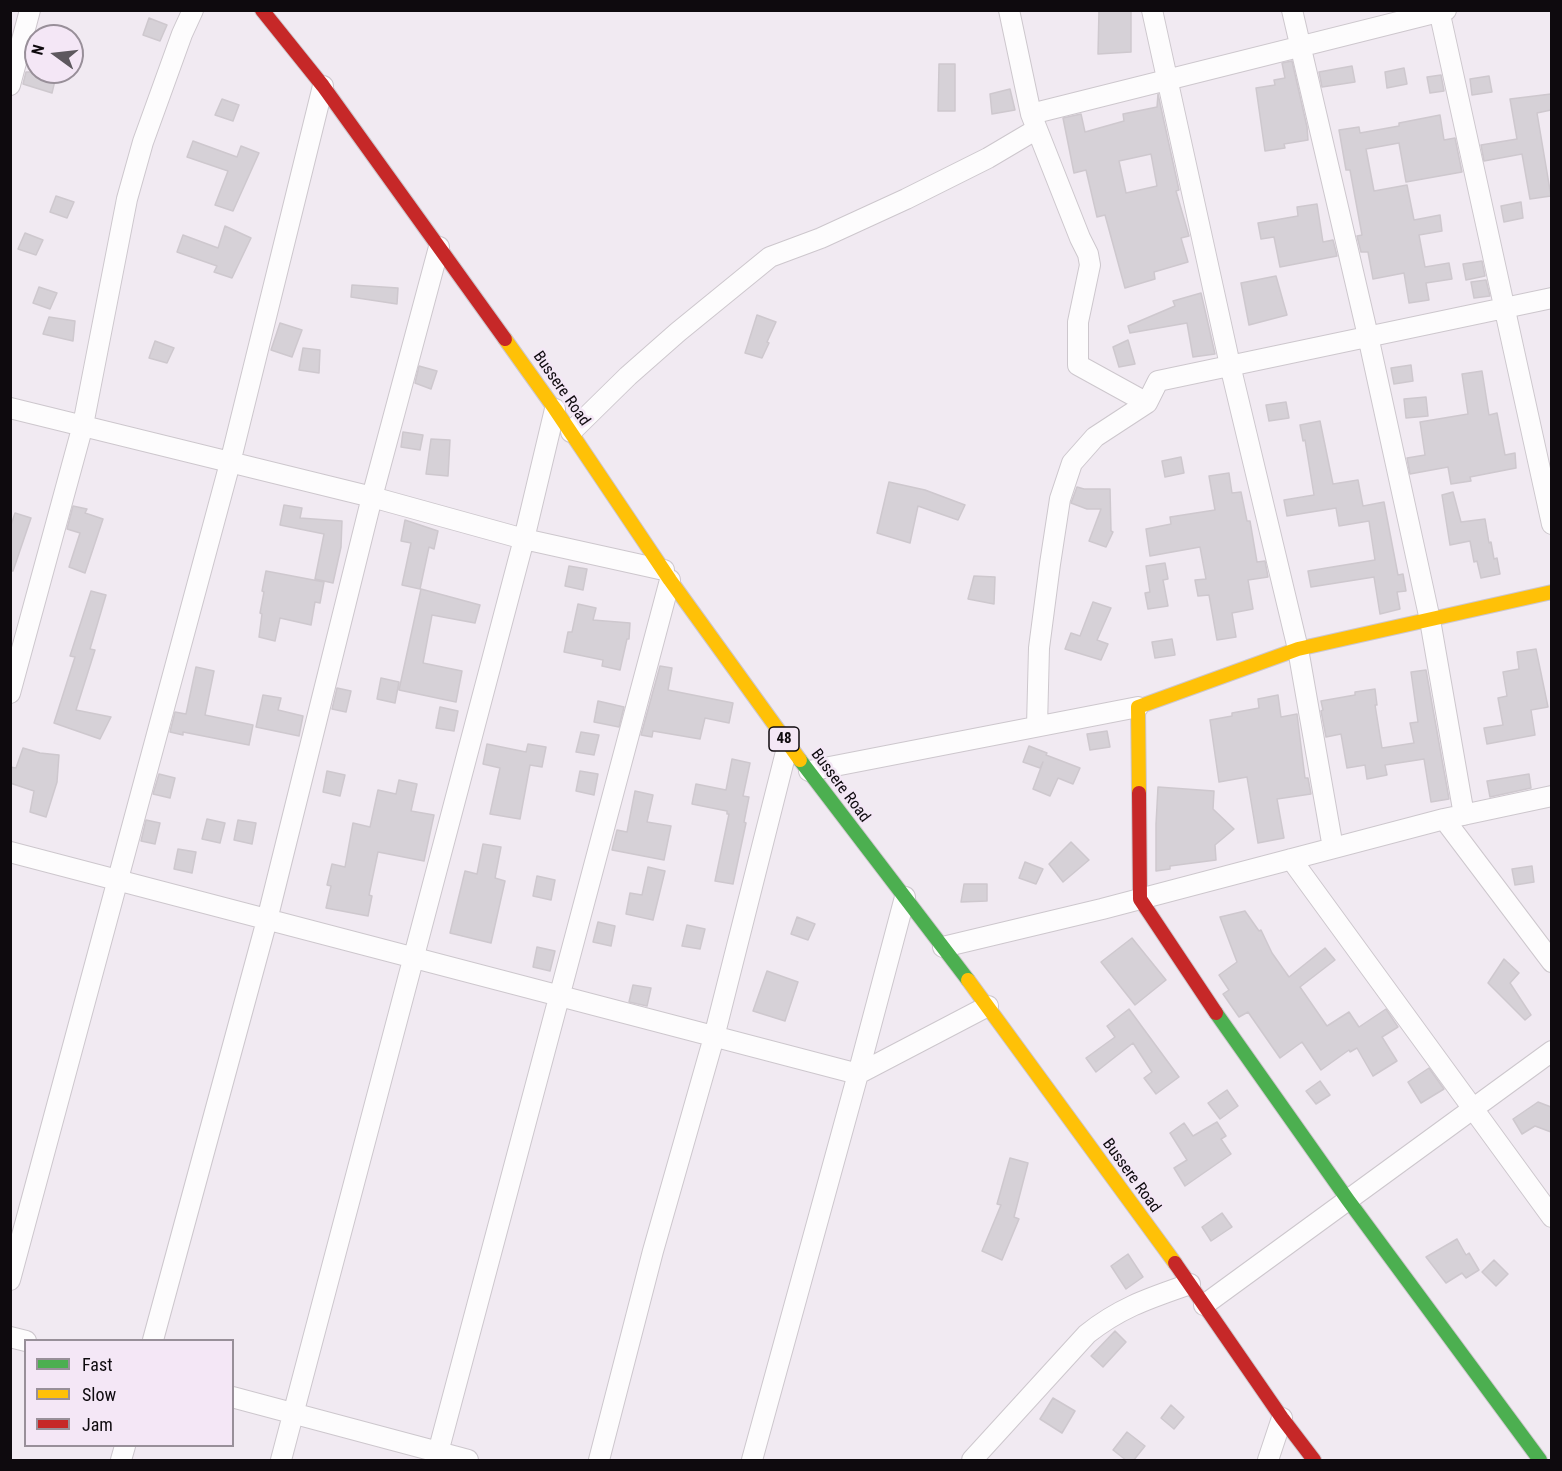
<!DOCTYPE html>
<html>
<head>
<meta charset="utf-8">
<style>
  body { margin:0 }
  #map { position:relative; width:1562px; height:1471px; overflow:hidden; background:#f1eaf2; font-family:"Roboto Condensed",sans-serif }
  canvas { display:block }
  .frame { position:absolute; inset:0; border:12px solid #0e0a0e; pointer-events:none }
  .legend { position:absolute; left:24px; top:1339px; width:210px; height:108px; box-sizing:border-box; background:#f4e7f6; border:2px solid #988f99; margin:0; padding:8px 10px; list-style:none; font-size:18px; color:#0e0a0e }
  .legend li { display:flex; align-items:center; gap:12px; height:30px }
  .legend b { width:30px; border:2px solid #988f99 }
  .north { position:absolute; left:24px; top:24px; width:60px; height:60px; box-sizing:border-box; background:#f4e7f6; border:2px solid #988f99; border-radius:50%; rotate:285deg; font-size:16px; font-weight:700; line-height:24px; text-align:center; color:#0e0a0e }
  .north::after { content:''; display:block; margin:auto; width:21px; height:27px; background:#5d585e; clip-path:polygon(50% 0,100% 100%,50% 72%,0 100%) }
</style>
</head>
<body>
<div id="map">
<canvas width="1562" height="1471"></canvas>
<div class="frame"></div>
<ul class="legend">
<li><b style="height:8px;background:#4caf50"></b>Fast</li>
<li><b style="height:8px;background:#ffc107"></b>Slow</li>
<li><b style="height:8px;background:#c62828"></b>Jam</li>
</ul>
<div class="north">N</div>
</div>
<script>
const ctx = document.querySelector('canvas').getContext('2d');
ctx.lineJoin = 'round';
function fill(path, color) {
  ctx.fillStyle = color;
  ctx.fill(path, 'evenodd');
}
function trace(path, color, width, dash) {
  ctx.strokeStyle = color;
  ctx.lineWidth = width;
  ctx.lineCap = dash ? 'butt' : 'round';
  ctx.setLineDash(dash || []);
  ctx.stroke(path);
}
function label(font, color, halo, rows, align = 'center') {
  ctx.font = font + ' "Roboto Condensed",sans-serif';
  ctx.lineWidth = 5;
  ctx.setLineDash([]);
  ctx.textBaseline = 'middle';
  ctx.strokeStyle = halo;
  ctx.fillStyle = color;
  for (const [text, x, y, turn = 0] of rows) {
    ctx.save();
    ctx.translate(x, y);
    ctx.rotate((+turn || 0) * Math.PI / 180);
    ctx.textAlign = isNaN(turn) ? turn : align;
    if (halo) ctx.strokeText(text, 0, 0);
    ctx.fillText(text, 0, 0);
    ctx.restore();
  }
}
const building = new Path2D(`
  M1099,10h32v42l-33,2z
  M149,18l18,7 -7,16 -17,-6z
  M1292,61l15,66 1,13 -24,4 1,4 -20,3 -9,-63 19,-3 -1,-5 11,-2 -3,-15z
  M939,64h16v47h-17z
  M1352,66l3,16 -33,5 -3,-15z
  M1404,68l3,16 -20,4 -2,-16z
  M26,72h31l-5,21 -29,-9z
  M1441,75l3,16 -14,2 -3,-16z
  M1489,76l3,16 -20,3 -2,-16z
  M1010,89l5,21 -23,4 -2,-20z
  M1158,94l21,96 -3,1 13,45 -8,2 7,24 -34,10 1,7 -30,9 -20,-73 -8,2 -11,-47 -12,3 -11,-55 18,-4 4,18 39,-11 -1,-7 34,-7zM1151,154l6,32 -31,7 -7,-32z
  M1551,94v16l-14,3 14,83 -21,3 -8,-45 -38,7 -3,-16 36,-6 -7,-40z
  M222,99l17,6 -6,16 -18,-6z
  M1440,115l4,25 11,-2 7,34 -56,10 -7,-39 -33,6 8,42 33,-6 7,35 26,-5 2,16 -23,4 6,32 24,-4 3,16 -26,4 3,17 -20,3 -5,-30 -31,6 -5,-27h-7l-4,-16 5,-1 -12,-65h-4l-7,-40 20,-3 1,6 39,-7v-3z
  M193,141l44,16 4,-11 18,7 -26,58 -18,-6 13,-34 -41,-14z
  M56,196l18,6 -7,16 -17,-6z
  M1521,202l2,16 -19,4 -3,-16z
  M1317,204l6,38 10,-2 4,16 -57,11 -6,-30 -13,2 -3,-16 40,-7 -1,-9z
  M225,226l26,12 -19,40 -18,-6 3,-6 -40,-14 6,-17 35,13z
  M25,233l18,7 -7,15 -18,-6z
  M1482,261l3,15 -19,4 -3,-16z
  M1276,276l11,39 -38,10 -8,-42z
  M1486,280l4,16 -16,2 -3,-16z
  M352,285l46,3 -1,16 -46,-7z
  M39,287l18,6 -7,16 -17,-6z
  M1201,293l14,61 -22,3 -6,-34 -57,10 -2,-7 47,-20 -2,-5z
  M757,315l19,7 -9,20 2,1 -7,15 -17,-5z
  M49,317l26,4 -2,20 -30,-7z
  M280,323l22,7 -10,27 -21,-7z
  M1128,340l7,24 -16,3 -6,-20z
  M155,341l19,7 -7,15 -18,-5z
  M303,348l17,2 -1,23 -20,-3z
  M1411,365l2,16 -19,3 -3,-16z
  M419,366l18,5 -6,18 -16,-6z
  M1482,371l7,44 8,-2 8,42 10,-2 1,15 -46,9 1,4 -20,3 -3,-17 -38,7 -3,-16 18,-3 -5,-33 48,-8 -6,-40z
  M1426,397l2,19 -22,2 -2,-19z
  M1286,402l3,16 -20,3 -3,-16z
  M1320,421l13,63 25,-4 5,26 21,-4 14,73 5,-1 3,17 -9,1 3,17 -20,5 -6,-37 -63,10 -3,-16 67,-11 -6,-39 -30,5 -3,-18 -49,8 -3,-16 30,-5 -9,-55 -2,1 -3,-16z
  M403,432l20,3 -3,15 -19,-3z
  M431,439l19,1 -2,36 -22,-2z
  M1181,457l3,16 -19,4 -3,-16z
  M1229,473l3,20 9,-1 6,29h3l7,41 8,-1 3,16 -20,3 5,29 -21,4 4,24 -19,3 -8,-45 -11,1 -3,-16 11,-1 -6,-32 -50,9 -4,-27 25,-5 -1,-7 45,-7 -6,-34z
  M889,482l36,8 40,15 -7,15 -40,-14 -8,37 -33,-10z
  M1077,487l7,2h26l1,42 2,1 -7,15 -17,-6 12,-32h-14l-16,-6z
  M1453,492l8,30 24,-3 4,24 2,-1 3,17 3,-1 3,16 -19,4 -4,-17 -3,1 -4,-21 -20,4 -8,-50z
  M284,505l18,3 -2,10 42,3 -1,26 -8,36 -18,-4 9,-45 -44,-9z
  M73,506l14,3 -2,4 18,6 -18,54 -16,-6 11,-34 -13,-4z
  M15,513l16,5 -18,53h-3v-43z
  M405,520l33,11 -4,18 -5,-2 -9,42 -18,-4 9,-42 -10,-2z
  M1165,563l3,16 -5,1 5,26 -20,3 -3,-16 5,-1 -4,-26z
  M569,566l18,3 -4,21 -18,-4z
  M266,571l58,11 -4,21 -5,-1 -4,23 -31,-7 -5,23 -16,-4 3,-23 -2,-1 4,-21 -2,-1z
  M974,576l21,1 -1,27 -26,-5z
  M421,589l59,16 -5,18 -43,-8 -9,48 39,8 -6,31 -57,-12z
  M91,591l15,4 -16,54 5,1 -19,60 35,7 -11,22 -46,-16 21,-66 -5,-1z
  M1093,602l18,6 -14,32 11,4 -7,16 -36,-11 6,-16 9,3z
  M578,604l18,4 -3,12 37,3 -1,16h-2l-7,31 -18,-4 1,-6 -39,-8 4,-20h4z
  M1172,639l3,16 -20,3 -3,-16z
  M1536,649l12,58 -17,3 4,25 -48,9 -3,-16 19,-3 -5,-27 9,-2 -4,-24 16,-3 -2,-17z
  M660,666l12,2 -4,22 65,13 -4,20 -24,-5 -5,21 -47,-8 -1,6 -11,-2z
  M196,667l18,4 -9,44 48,10 -4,20 -66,-13v3l-13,-3 5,-20 11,2z
  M1426,670l23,129 -18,3 -7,-43 -39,6 2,10 -20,4 -2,-14 -18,3 -6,-34 -15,3 -5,-26 2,-1 -2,-9 34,-6v-3l20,-3 2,16h-2l7,43 32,-5 -4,-20 8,-1 -7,-50z
  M381,678l18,4 -4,21 -18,-4z
  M337,688l14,3 -5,21 -14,-3z
  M263,695l18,3 -3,12 25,6 -4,20 -43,-9z
  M1278,695l3,22 16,-3 8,64h3l3,16 -34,5 7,39 -26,5 -11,-66 -28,5 -9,-62 22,-4v-3l27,-5 -1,-9z
  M598,701l26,6 -5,20 -25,-5z
  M440,707l18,4 -4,20 -18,-3z
  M1107,731l3,16 -20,3 -3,-16z
  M581,732l18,3 -5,20 -18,-3z
  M487,744l39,8 2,-8 18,3 -4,20 -12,-2 -10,54 -30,-5 10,-46 -17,-4z
  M1029,746l18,7 -1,2 34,13 -7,16 -15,-6 -8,18 -17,-7 10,-27 -3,6 -17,-6z
  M23,748l17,5 19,2 -2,27 -11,35 -16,-5 4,-21 -24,-8v-16l6,1z
  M732,759l18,4 -7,33 6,1 -5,25 2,1 -13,61 -18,-3 14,-67h-2v-3l-35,-7 4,-20 30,6z
  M327,771l18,4 -5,21 -17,-4z
  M580,771l18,3 -4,21 -18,-4z
  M159,774l16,4 -5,20 -17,-4z
  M1529,774l2,14 -41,9 -3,-16z
  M399,780l18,4 -6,27 23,4 -10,46 -46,-9 -9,43 3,1 -4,20 -42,-8 5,-22 -4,-1 5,-21 13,3 8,-44 17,4 8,-37 18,4z
  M1158,787l56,4 -1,18 21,20 -19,16 1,15 -46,6v3l-14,2v-47z
  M635,791l18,4 -6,27 24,4 -7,34 -52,-10 5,-20 10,2z
  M207,819l18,4 -5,20 -18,-4z
  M146,820l14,3 -5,21 -14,-3z
  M238,820l18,3 -4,21 -18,-4z
  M1071,842l18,18 -26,22 -14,-18z
  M483,844l18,3 -6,31 10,3 -14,62 -41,-10 15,-62 12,3z
  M178,849l18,3 -4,21 -18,-4z
  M1025,862l18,7 -7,15 -17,-6z
  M1532,866l2,16 -19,3 -3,-16z
  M648,867l17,4 -12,49 -27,-6 4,-21 12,2z
  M537,876l18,4 -4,20 -18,-4z
  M964,884h23v17l-26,1z
  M1245,911l14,20 2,-1 11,23 17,24 36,-29 10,12 -35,27 27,39 22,-14 10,15 27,-18 12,18 -16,10 15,24 -24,15 -16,-28 -7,4 -1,-2 -28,20 -19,-28 -22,16 -32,-46 -9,5 -16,-23 6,-4 -10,-15 18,-13 -17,-45z
  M797,917l18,7 -7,16 -17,-6z
  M598,922l17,4 -4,20 -18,-4z
  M687,925l18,4 -5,20 -18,-3z
  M1132,938l34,42 -31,25 -34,-43z
  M537,947l18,4 -5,20 -17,-4z
  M1504,959l15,14 -9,10 21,32 -6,5 -37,-37z
  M767,971l31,11 -13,39 -32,-10z
  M633,985l18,3 -4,18 -18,-4z
  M1129,1009l50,68 -23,17 -12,-16 8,-6 -19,-29 -37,29 -10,-14 29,-21 -8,-11z
  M1429,1068l15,21 -23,14 -13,-21z
  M1320,1081l10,14 -14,9 -10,-13z
  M1227,1090l11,16 -18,13 -12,-16z
  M1538,1102l13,5v25l-16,-6 -13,8 -9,-15z
  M1217,1122l9,14 -5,3 10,15 -46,32 -11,-18 13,-8 -17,-27 14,-10 9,13z
  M1010,1158l18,5 -14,54 5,2 -17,41 -20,-9 19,-46 -4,-1z
  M1222,1213l10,14 -21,14 -9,-14z
  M1457,1239l9,16 3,-2 10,17 -13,8 -4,-5 -16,10 -20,-26z
  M1128,1254l15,23 -17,12 -15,-23z
  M1494,1260l14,14 -12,12 -14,-14z
  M1115,1331l11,11 -23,25 -12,-11z
  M1053,1398l22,13 -13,22 -22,-14z
  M1171,1405l13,12 -10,12 -13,-11z
  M1127,1432l18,14 -12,15h-6l-14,-11z`);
fill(building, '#d6d1d7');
trace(building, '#cec8ce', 1.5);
const street = new Path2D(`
  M1009,10l22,104 49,124 8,16 2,11 -12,57v43l69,38
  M1152,10l78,355 68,284 35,199
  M1292,10l76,326 62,284 34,195
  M1439,10l113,514
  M10,85l20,-75
  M1031,114l415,-104
  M10,408l362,89 152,42 140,31
  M571,432l57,-56 50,-44 92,-75 51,-19 85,-39 82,-41 49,-29
  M10,693l73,-268 44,-226 16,-57 39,-108 11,-24
  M1037,726l2,-78 11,-84 10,-65 12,-36 23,-26 52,-34 11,-22 394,-83
  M809,771l329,-64
  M1444,819l108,143
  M10,852l848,222 47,-177
  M1291,859l261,358
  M943,947l159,-38 342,-90 108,-23
  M10,1280l220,-817 93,-377
  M1204,1305l348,-254
  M10,1337l16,4
  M153,1340l114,-420 105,-423 67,-250
  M232,1397l236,63
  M121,1460l4,-14
  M281,1460l243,-921 31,-130
  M436,1460l234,-880
  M599,1460l54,-209 61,-214 74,-293
  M752,1460l106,-386 130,-68
  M972,1460l115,-126c34,-27 63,-36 103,-50
  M1268,1460l14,-42`);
const fast = new Path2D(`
  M800,760l168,220
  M1216,1013l132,187 192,260`);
const slow = new Path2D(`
  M505,339l50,70 115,171 130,180
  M1139,793l-1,-86 160,-58 254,-57
  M968,980l207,283`);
const jam = new Path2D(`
  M262,10l61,76 182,253
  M1139,793l1,106 76,114
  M1175,1263l107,155 32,42`);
trace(street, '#cdc7cd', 22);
trace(fast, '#cdc7cd', 16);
trace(slow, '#cdc7cd', 16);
trace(jam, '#cdc7cd', 16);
trace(street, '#fdfcfd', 20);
trace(fast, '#4caf50', 14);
trace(slow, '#ffc107', 14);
trace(jam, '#c62828', 14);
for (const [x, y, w] of [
  [784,739,30]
]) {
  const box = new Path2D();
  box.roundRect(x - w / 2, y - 12, w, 24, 4.5);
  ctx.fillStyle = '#f4e7f6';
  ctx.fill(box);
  trace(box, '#0e0a0e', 1.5);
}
label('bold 15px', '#0e0a0e', null, [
  ["48",784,739]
]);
label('16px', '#0e0a0e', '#f4e7f6', [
  ["Bussere Road",561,389,55],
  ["Bussere Road",840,786,53],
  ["Bussere Road",1131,1176,54]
]);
</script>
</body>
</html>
